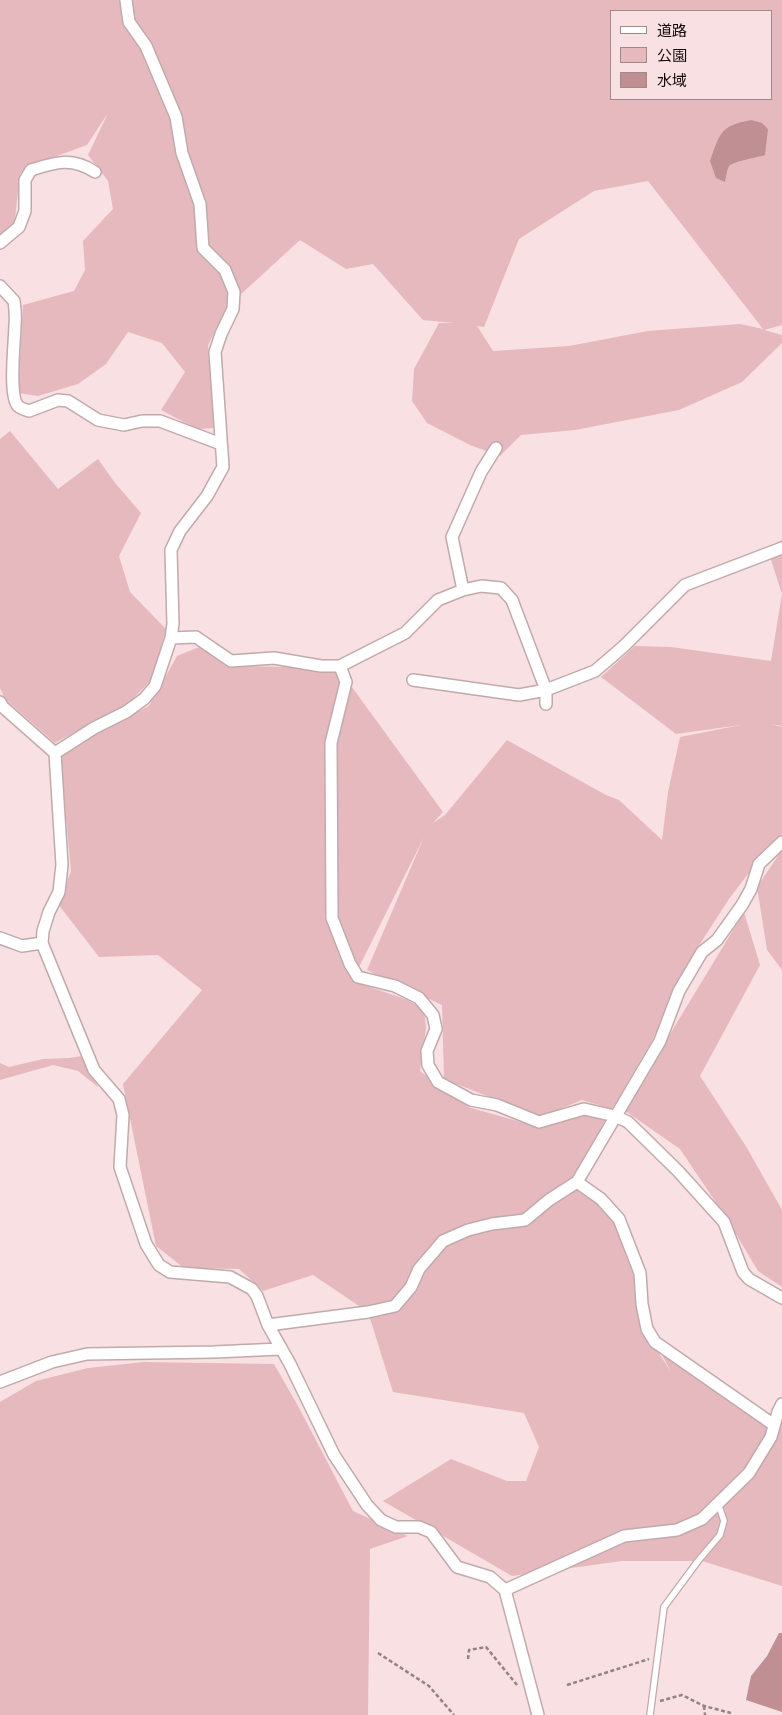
<!DOCTYPE html>
<html>
<head>
<meta charset="utf-8">
<style>
  body { margin:0 }
  #map { position:relative; width:782px; height:1715px; overflow:hidden; background:#f9e0e2; font-family:"PT Sans Narrow","Noto Sans JP",sans-serif }
  canvas { display:block }
  .legend { position:absolute; left:610px; top:10px; width:162px; height:90px; box-sizing:border-box; background:#f9e0e2; border:1px solid #9d8b8c; margin:0; padding:6px 9px; list-style:none; font-size:15px; color:#130b0c }
  .legend li { display:flex; align-items:center; gap:10px; height:25px }
  .legend b { width:25px; border:1px solid #9d8b8c }
</style>
</head>
<body>
<div id="map">
<canvas width="782" height="1715"></canvas>
<ul class="legend">
<li><b style="height:6px;background:#fff"></b>道路</li>
<li><b style="height:14px;background:#e6b9be"></b>公園</li>
<li><b style="height:14px;background:#c08f94"></b>水域</li>
</ul>
</div>
<script>
const ctx = document.querySelector('canvas').getContext('2d');
ctx.lineJoin = 'round';
function fill(path, color) {
  ctx.fillStyle = color;
  ctx.fill(path, 'evenodd');
}
function trace(path, color, width, dash) {
  ctx.strokeStyle = color;
  ctx.lineWidth = width;
  ctx.lineCap = dash ? 'butt' : 'round';
  ctx.setLineDash(dash || []);
  ctx.stroke(path);
}
fill(new Path2D(`
  M0,0h782v325l-18,5 18,5v8l-40,39 -63,28 -104,20 -54,5 -21,21 -30,-11 -43,-22 -15,-22 2,-32 25,-46h15l-31,-3 -50,-56 -27,5 -46,-29 -73,67 -19,38 6,83 -17,1 -36,-19 24,-38 -23,-29 -34,-11 -22,32 -28,20 -40,12 -20,-3 5,-88 51,-14 11,-21 -2,-29 30,-32 -5,-28 -20,-26 20,-42 -21,32 -58,21 -9,8 -6,53 -14,12zM611,11h160v88h-160zM648,181l115,148 -23,-5 -92,7 -79,15 -76,5 -16,-25 7,1 35,-88 75,-48z
  M10,431l48,58 40,-30 17,24 26,30 -22,43 11,36 36,37 -14,50 -23,24 -74,40 -50,-44 -5,-11v-249z
  M782,539v187l-11,-2 11,3v107l-18,19 -35,46 -33,51 -44,91 -40,68 -30,-9 -42,17 -96,-38 -2,-74 -75,-35 57,-133 -72,144 53,18 19,10 2,19 -6,43 48,36 70,20 45,-14 22,7 -28,62 24,17 26,39 26,106 18,28 -16,-30 117,82 10,-7v169l-80,-25h-80l-110,15 -129,-75 68,-42 56,22h19l13,-34 -15,-34 -131,-21 -25,-80 -55,-37 -50,16 -24,-22 -55,-1 -28,-22 -33,-162 79,-94 -44,-35 -59,2 -41,-53 13,-33 -11,-118 89,-47 28,-50 22,-9 38,19 101,2 105,144 -10,11 12,-8 62,-75 99,55 13,5 43,40 6,-48 12,-55 61,-12 -65,9 -75,-57 34,-31 36,1 100,14 11,-67 -11,-34z
  M782,850v120l-15,-20 -10,-63z
  M744,912l16,53 -60,111 47,72 35,62v77l-24,-16 -31,-52 -47,-70 -56,-39z
  M82,1056l16,31 -20,-16 -25,-6 -53,15v-17l9,4 34,-8 26,-1z
  M144,1362l130,2 24,42 55,105 55,25 -38,13 -2,166h-368v-313l36,-21 52,-13z`), '#e6b9be');
fill(new Path2D(`
  M751,120l11,3 6,6 -3,26c-7,2 -33,7 -36,11 -2,4 -3,11 -4,16l-9,-4 -6,-17c10,-28 10,-35 41,-41z
  M779,1633h3v79l-36,-12 5,-24 16,-20z`), '#c08f94');
const service = new Path2D(`
  M650,1715l14,-108 34,-46 22,-26 4,-14 -6,-18`);
const minor = new Path2D(`
  M126,0l3,22 17,24 30,71 6,36 18,51 3,44 22,22 9,22 -1,17 -12,25 -6,18 8,115 -16,29 -27,35 -9,19 2,74 -2,14 -16,48 -11,13 -18,13 -32,16 -39,25 7,112 -3,27 -10,20 -6,19 -1,12 52,127 25,29 4,16 -3,52 26,77 13,21 11,7 60,5 22,12 5,7 11,29 22,39 44,91 33,50 14,15 15,7h23l12,5 26,35 33,10 15,13 33,125
  M0,243l19,-16 6,-16v-31l6,-10c25,-8 41,-13 64,2
  M0,286l14,15c1,7 2,15 1,23 0,16 -7,71 3,82 2,2 8,4 11,5l29,-11 10,1 30,19 26,5 18,-4h18l61,23
  M463,590l-11,-53 29,-65 15,-24
  M171,638l25,-1 35,24 43,-3 47,8h19l65,-33 33,-33 25,-10 18,-4 20,2 11,12 34,90v14
  M340,666l6,16 -15,61 1,175 18,46 8,13 37,9 24,12 14,17 3,14 -9,22 1,14 10,17 33,18 26,5 42,17 45,-13 31,7 13,6 50,49 46,51 19,50 6,7 33,19
  M413,680l106,15 27,-5 49,-19 29,-25 61,-61 97,-37
  M0,702l3,5 52,46
  M0,938l22,8 20,-3
  M577,1182l24,17 18,20 21,54 2,31 5,25 8,13 119,83
  M268,1325l100,-13 27,-6 16,-19 8,-18 24,-28 25,-11 24,-6 33,-4 24,-20 28,-18 83,-141 19,-50 23,-39 15,-12 25,-35 9,-16 8,-25 23,-22
  M0,1382l52,-20 35,-8 127,-2 66,-3
  M505,1590l119,-54 53,-6 25,-11 47,-46 22,-36 7,-25 4,-8`);
trace(service, '#c1aaac', 8);
trace(minor, '#c1aaac', 14);
trace(new Path2D(`
  M378,1653l51,33 25,29
  M468,1659l1,-9 17,-3 31,38
  M567,1685l82,-26
  M660,1701l22,-6 22,11 27,7
  M704,1706l1,9`), '#948284', 2.5, [4, 2.5]);
trace(service, '#fff', 5.5);
trace(minor, '#fff', 11);
</script>
</body>
</html>
